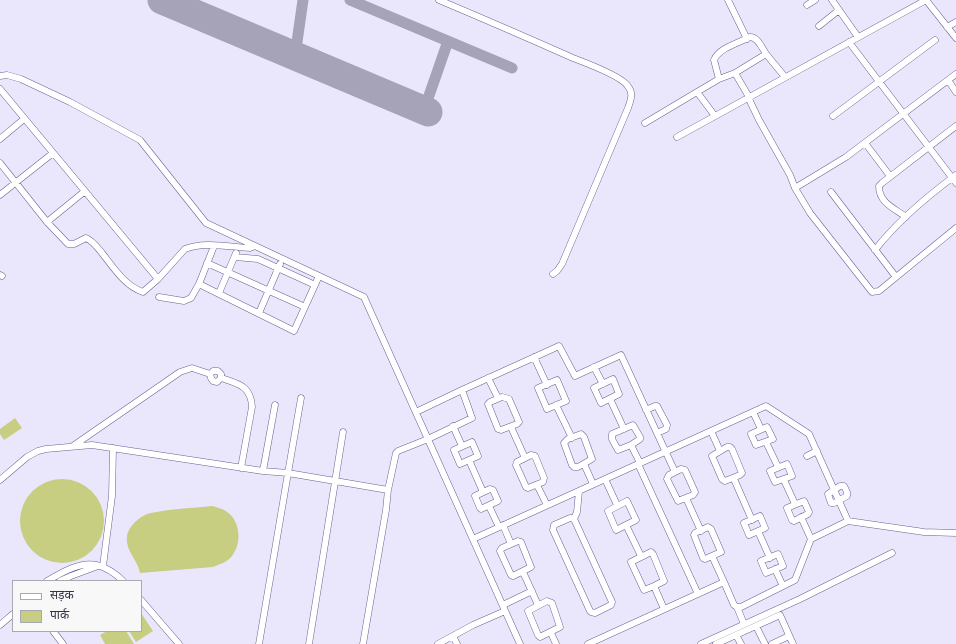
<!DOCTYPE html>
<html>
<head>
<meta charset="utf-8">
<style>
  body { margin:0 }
  #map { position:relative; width:956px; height:644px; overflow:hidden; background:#eae7fd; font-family:Raleway,"Noto Sans Devanagari",sans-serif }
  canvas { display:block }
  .legend { position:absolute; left:12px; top:580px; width:130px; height:52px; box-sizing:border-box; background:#f8f8f8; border:1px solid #aaa8b1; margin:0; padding:5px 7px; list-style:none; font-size:12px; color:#353146 }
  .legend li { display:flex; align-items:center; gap:8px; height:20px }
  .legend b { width:20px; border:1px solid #aaa8b1 }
</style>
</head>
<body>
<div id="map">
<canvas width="956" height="644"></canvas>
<ul class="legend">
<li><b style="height:5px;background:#fff"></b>सड़क</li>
<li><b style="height:11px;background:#c7cd81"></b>पार्क</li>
</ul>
</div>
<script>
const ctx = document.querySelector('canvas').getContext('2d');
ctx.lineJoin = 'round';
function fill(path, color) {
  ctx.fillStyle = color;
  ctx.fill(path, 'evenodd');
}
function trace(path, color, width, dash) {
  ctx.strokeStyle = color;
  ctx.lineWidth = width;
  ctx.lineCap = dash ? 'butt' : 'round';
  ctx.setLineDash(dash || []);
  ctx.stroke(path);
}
fill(new Path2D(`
  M15,418l7,10 -18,12 -4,-6v-5z
  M20 521a42 42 0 1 1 84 0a42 42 0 1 1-84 0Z
  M212,506c4,1 8,2 12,4 16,8 19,32 8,46 -4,6 -12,8 -19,11l-73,6c-2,-13 -15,-22 -13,-37 2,-11 14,-21 24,-23 18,-4 42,-5 61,-7z
  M141,613l12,18 -17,11 -7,-11h12z
  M107,631h19l8,13h-29l-5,-9z`), '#c7cd81');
trace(new Path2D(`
  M350,0l162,68
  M295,56l8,-56
  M424,110l24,-69`), '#a6a3b8', 11);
trace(new Path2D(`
  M162,0l266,112`), '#a6a3b8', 29);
const minor = new Path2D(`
  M439,0c45,19 89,38 134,58 13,5 46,17 54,27 7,8 4,14 1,23l-66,156 -5,7 -4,3
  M728,0l19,39
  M832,0l26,37
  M926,0l30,38
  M807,5l8,-5
  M819,26l20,-16
  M947,27l9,-5
  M849,42l107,141
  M0,76l7,-1 14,4 49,23 70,38 66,83 158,74 156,347
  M719,79l-5,-19c5,-12 24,-17 36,-23 8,0 12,11 16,17
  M948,80l8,12
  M0,89l158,190
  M697,92l22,-13 16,-6
  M748,97l11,23 31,55 5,13 15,25 62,79 7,-1 77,-63
  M749,97l-14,-24 31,-19 19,23
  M833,116l102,-76
  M645,123l52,-31 18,24
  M677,137l249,-137
  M0,139l24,-20
  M865,143l25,33
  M0,163l47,59 21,22h6l12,-6c7,3 11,9 16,15 11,14 23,33 41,39l15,-13 27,-30c19,-8 45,-2 65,-1l5,-2
  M795,188l51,-31 110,-83
  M831,192l65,85
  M0,195l53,-42
  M906,217c-12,-9 -27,-14 -27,-31l3,-3 74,-57
  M47,222l38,-31
  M875,250c21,-27 54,-55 81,-75
  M235,257l23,2 57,26
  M207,263l98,44
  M0,275l2,1
  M199,284l95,47 25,-55
  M219,293l17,-40
  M159,297l25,4 7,-3 8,-14 15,-38
  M259,313l21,-49
  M534,357l13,28
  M594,367l9,17
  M210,374l1,4 2,3 4,1 4,-4
  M210,374l3,-3h5l3,3v4
  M221,378c18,6 30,8 31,29l-11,61
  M488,378l10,20
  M613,379l6,15 -18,9 -7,-15z
  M557,380l9,21 -19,8 -9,-21z
  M502,397l7,2 10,23 -2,2 -16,6 -3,-1 -10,-25 2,-2z
  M610,399l14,30
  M556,405l16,33
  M646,410l9,-4h2l10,19 -1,4 -9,4
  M416,412l46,-22
  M753,412l8,17
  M633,425l7,12v2l-9,6 -13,5 -6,-11v-5z
  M453,426l9,20
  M511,427l14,31
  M767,427l6,12 -17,6 -5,-11z
  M711,431l9,20
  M581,434l3,3 8,22 -14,8h-4l-2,-2 -8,-22 4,-4z
  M472,442l6,14 -18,8 -6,-14z
  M766,442l12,25
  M631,445l9,18
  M73,446l107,-74 12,-4 18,6
  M727,447h3l2,2 10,24 -2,2 -15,6 -3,-2 -10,-23z
  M531,455l4,1 9,22 -1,4 -15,6 -2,-1 -10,-22 1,-3z
  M807,456l10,-5
  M469,460l14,32
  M584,464l9,20
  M638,464l60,130
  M787,464l5,12 -17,6 -5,-11z
  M681,469l4,1 10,22 -2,3 -15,6 -11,-22 2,-4z
  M263,471l12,-66
  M605,479l12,26
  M734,479l18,41
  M0,480l27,-23 11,-6 8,-2 46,-4 171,26 25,2 13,-75
  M784,480l11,24
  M537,485l10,20
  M840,486h4l3,6v4l-13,7h-3l-3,-9z
  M490,489l3,1 5,11 -17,8 -1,-1 -5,-12z
  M686,498l15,33
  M627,501l9,19 -20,10 -8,-19z
  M804,501l5,11 -1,2 -14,7 -2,-1 -5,-12z
  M489,506l10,21
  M760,516l5,12 -16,7 -5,-12z
  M801,517l10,22
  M570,518l4,1 38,83 -1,3 -16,8 -4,-1 -1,-1 -37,-81 1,-5z
  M574,519l3,-7 2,-21
  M503,525l8,19
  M626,525l15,31
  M708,527l3,2 10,23 -16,7 -2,-1 -9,-23 1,-2z
  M758,531l12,27
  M473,539l293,-133 43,28 39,87
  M518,541l3,1 10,25 -18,9 -2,-1 -11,-24 2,-3z
  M651,552l2,2 11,27 -10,5 -10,4 -13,-28z
  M778,554l5,12 -17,7 -5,-12z
  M712,556l12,26
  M103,566l9,-70 1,-48
  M775,569l8,17
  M523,572l15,33
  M47,581c30,-17 48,-27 76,0
  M60,581l11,-5 27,-10
  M654,586l10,23
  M141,600l38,44
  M547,601l5,2 8,24 -20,10 -2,-2 -10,-24z
  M503,605l29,-14
  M737,607l7,17
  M0,625l13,-11
  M756,626l9,18
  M53,631l10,13
  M551,633l5,11
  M736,635l5,9
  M453,636l4,8
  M259,644l29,-171 100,17
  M309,644l34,-212
  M363,644l23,-134 2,-20 8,-37 2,-2 30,-12 44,-21 -10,-28 97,-44 16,30 46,-21 54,117
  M438,644l35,-19 32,-14
  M588,644l136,-62 10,23 3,2h4l54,-27 16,-41 37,-18 76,11 32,1
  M701,644l99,-45 92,-46
  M716,644l64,-29 13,29
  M772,644l17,-8`);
trace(minor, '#6a6090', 7);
trace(minor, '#fff', 6);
</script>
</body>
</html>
